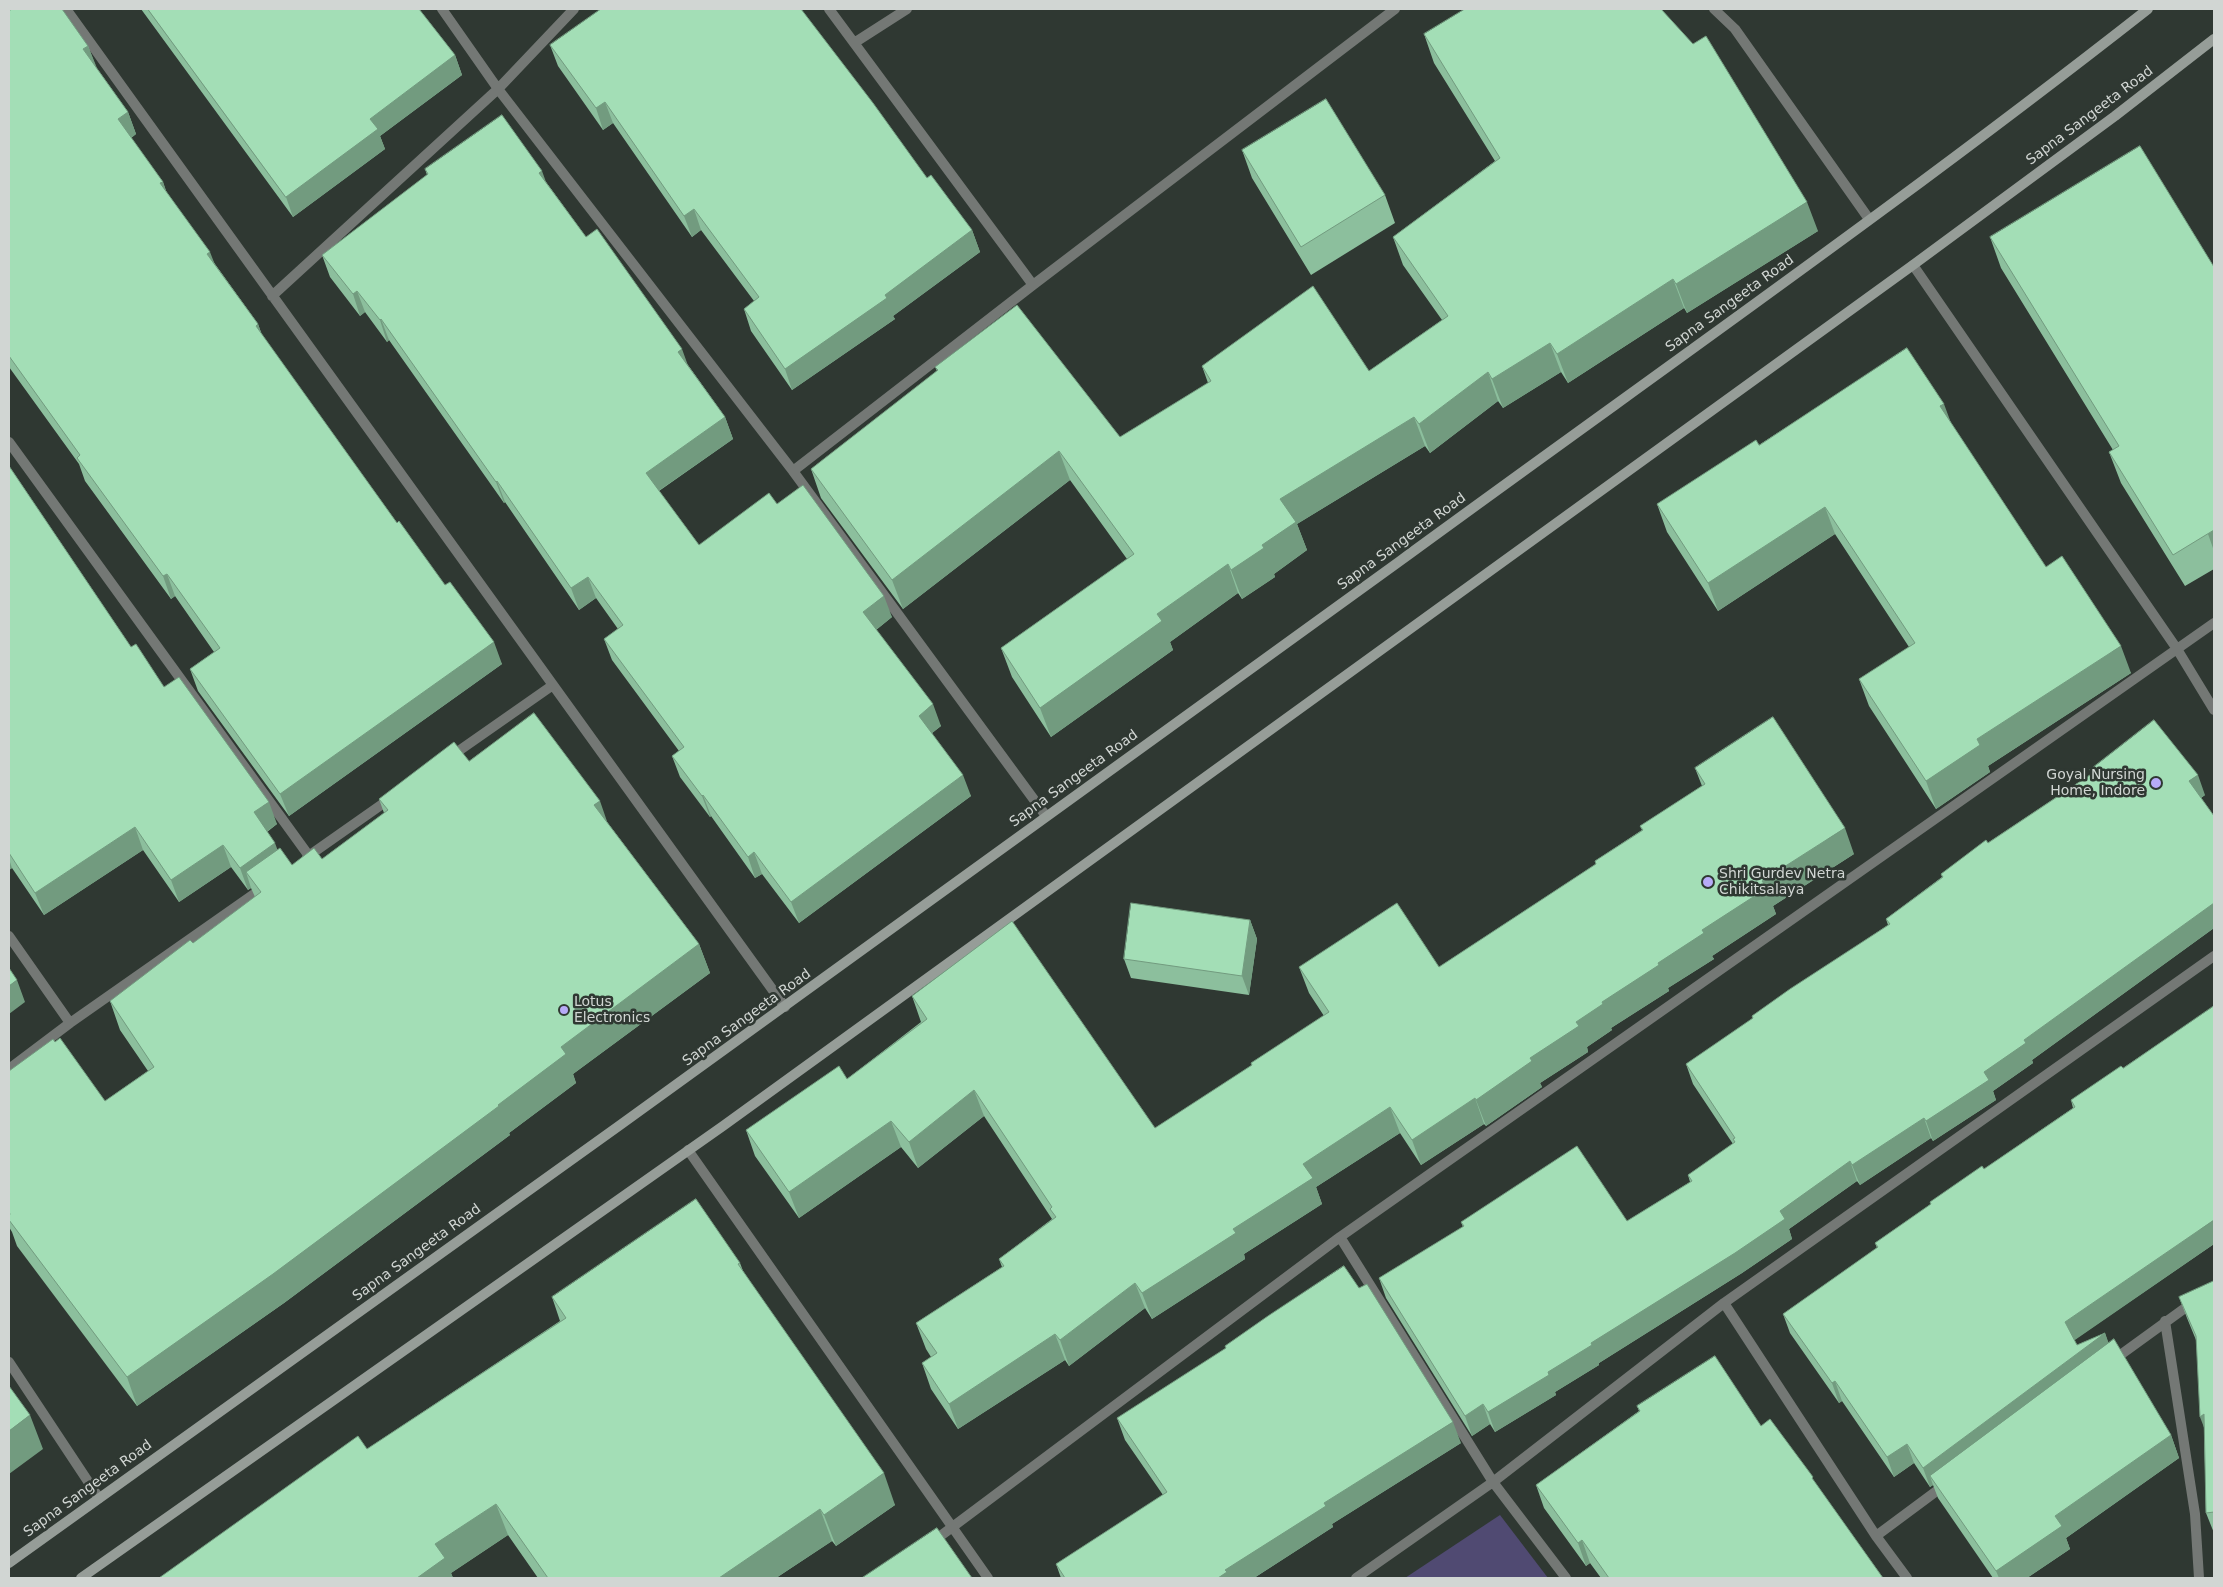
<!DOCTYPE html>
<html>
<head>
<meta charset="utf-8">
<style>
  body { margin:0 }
  #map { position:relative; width:2223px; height:1587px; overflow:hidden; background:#2f3832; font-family:"DejaVu Sans",sans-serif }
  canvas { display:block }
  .frame { position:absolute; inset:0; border:10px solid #d1d6d3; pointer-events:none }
</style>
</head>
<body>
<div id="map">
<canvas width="2223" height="1587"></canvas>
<div class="frame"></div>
</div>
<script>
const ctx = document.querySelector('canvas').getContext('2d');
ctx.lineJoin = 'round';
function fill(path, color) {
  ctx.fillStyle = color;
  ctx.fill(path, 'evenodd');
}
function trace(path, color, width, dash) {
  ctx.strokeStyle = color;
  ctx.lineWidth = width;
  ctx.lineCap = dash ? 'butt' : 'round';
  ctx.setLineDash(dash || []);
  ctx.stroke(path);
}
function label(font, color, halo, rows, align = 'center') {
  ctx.font = font + ' "DejaVu Sans",sans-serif';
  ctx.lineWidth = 5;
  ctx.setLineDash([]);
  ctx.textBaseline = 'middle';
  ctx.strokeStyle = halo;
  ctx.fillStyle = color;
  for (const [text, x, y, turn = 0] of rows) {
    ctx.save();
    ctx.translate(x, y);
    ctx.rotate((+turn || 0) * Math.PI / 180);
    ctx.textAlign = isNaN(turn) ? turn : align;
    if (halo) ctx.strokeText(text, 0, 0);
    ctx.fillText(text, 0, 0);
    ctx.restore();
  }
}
fill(new Path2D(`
  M1500,1515l48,63h-143z`), '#504a72');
trace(new Path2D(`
  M66,9l719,998
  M442,9l56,80 295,382 253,345
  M829,9l204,276
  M1714,9l21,20 134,190
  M854,43l53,-34
  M1913,265l264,384 37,61
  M272,296l226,-207 76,-80
  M9,442l300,414
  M793,471l240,-186 362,-276
  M450,757l103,-72
  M307,857l84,-59
  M9,936l61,87
  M9,1069l61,-46 194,-136
  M688,1150l300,428
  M1340,1237l153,245 73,96
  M1724,1303l152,233 31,42
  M2165,1321l30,193 4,64
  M2112,1361l102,-74
  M9,1362l90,136
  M1876,1536l70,-52
  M931,1543l409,-306 874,-614
  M1356,1578l137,-96 231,-179 490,-347`), '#747875', 10);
trace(new Path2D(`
  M9,1563c465,-332 929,-666 1391,-1002 250,-183 505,-361 748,-552
  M81,1578l642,-452 1190,-861 202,-149 99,-77`), '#969d98', 10);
fill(new Path2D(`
  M141,9h278l36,46 7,20 -82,61 5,13 -92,68z
  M9,11l79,35 8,21 32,45 8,22 -5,4 32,44 3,9 49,73 43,60 4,11 135,188 105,141 -213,152 -91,-125 -8,-22 24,-17 -39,-56 -4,3 -86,-118 -6,-17 -70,-97z
  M1424,34l394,197 -131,82 -3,-5 -116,75 -7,-11 -58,36 -5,-7 -68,52 -5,-7 -128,78 10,26 -33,24 1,3 -33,22 -4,-6 -68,49 3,8 -122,87 -39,-60 -11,-29 126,-89 -57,-79 -167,129 -82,-111 -10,-29 126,-98 -2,-4 185,70 88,-54 -6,-17 167,5 73,-51 -39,-55 -10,-28 102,-76 -61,-98z
  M550,45l377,133 45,52 8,22 -87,64 2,3 -103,71 -41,-59 -7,-22 10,-8 -53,-71 -9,7 -79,-114 -10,7 -45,-64z
  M1242,150l143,45 10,28 -84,52 -59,-97z
  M425,169l121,13 40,55 102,128 37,52 8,22 -74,52 40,54 78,-41 115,113 -16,13 65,96 -9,7 39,63 -172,127 -37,-49 -7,4 -44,-62 -1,1 -30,-40 -8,-21 7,-5 -67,-91 -8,-21 14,-10 -22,-31 -17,12 -74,-108 -1,1 -115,-163 -2,2 -22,-30 -5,4 -30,-39 -8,-22 105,-80z
  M1990,237l224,30v302l-29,17 -64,-103 -12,-31 4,-2 -112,-182z
  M1952,425l94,142 85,106 -143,93 2,6 -54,37 -67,-103 -10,-27 50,-32 -74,-113 -117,77 -51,-79 -10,-28 102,-59z
  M9,466l122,181 33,40 113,137 -10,8 10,18 15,15 30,-6 62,-46 -5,-14 90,-38 138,61 92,122 11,29 -137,101 3,9 -67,50 1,2 -226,168 -147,103 -120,-160 -5,-14 -3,-5v-156l96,30 43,-30 -28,-41 -10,-29 83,-58 62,-46 -4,-9 -3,2 -17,-23 -52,35 -36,-52 -99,65 -32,-47 -3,2z
  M1695,768l159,86 -81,52 3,8 -64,42 2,3 -46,29 1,3 -58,37 1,2 -25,17 1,5 -48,31 2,4 -56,39 -2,-2 -63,41 -21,-32 -84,54 6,17 -78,50 1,5 -93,60 -7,-11 -76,58 -4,-6 -107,69 -27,-40 -9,-26 9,-6 -5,-8 -10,-26 86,-56 -3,-8 53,-40 -68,-103 -66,52 -17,-21 -102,71 -44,-62 -9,-26 101,-51 74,-57 -9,-26 243,132 97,-62 -1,-3 73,-47 -15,-23 -10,-26h140l157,-103 -1,-3 47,-31 -2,-4 62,-40z
  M2090,770l115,25 -4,3 13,18v112l-182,132 1,3 -40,28 3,9 -63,41 -2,-3 -71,47 -3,-4 -68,48 3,10 -50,34 -143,90v2l-44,27 1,3 -61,37 -5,-8 -18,12 -86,-138 -7,-20 84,-51 -2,-5 166,-1 63,-39 -2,-7 45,-31 -40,-60 -7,-20 67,-45 -1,-3 136,-91 -2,-6 56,-42 -1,-3 150,-100z
  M1250,920l7,19 -8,56 -118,-17 -7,-19z
  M2071,1100l143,144 -140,96 3,5 28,-12 3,10 63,92 8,23 -113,80 4,11 -43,29h-34l-55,-80 -5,-13 -3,2 -16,-24 -20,14 -52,-76 -3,2 -49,-70 -7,-19 94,-66 -2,-5 56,-39 -1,-2 54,-33 89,-61z
  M740,1263l3,8 152,234 -59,41 -4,-5 -56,37h-238l-30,-43 -57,38 2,5h-294l208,-129 193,-128 -8,-24z
  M2214,1281v252l-8,-20 -2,-85 -8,-88 -9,-22 -8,-21z
  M1637,1406l124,20 54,57 68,95h-282l-11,-15 -4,3 -42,-58 -8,-23 103,-74z
  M1117,1418l344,25 -129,81 1,3 -79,51h-193l-5,-14 107,-69 -38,-55z`), '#8cbf9d');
fill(new Path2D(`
  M88,46l9,22 -14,-19z
  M455,55l7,20 -82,61 5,13 -92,68 -7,-20 84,-78z
  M605,102l8,21 -10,7 -7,-22z
  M128,112l8,22 -10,8 -8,-23z
  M542,171l8,22 -11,-20z
  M163,182l8,23 -11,-22z
  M1807,202l11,29 -131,82 -11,-29z
  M694,209l7,21 -9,7 -8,-21z
  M972,230l8,22 -87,64 2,3 -103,71 -7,-21z
  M210,252l9,23 -12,-21z
  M1673,279l11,29 -116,75 -11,-29z
  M357,291l8,21 -5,4 -7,-22z
  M381,319l8,21 -2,2 -7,-22z
  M258,324l8,23 -10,-21z
  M1550,343l11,29 -58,36 -11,-29z
  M682,349l8,22 -12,-19z
  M1488,372l10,29 -68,52 -11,-29z
  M1944,404l10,27 -14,-25z
  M725,417l8,22 -79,55 -8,-21z
  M1414,417l11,29 -128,78 10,26 -33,24 1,3 -33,22 -11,-29 31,-25 18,-46z
  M1059,451l11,29 -167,129 -11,-29z
  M497,481l8,21 -1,1 -8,-21z
  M1825,507l10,27 -117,77 -10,-28z
  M2214,530v21l-6,-17z
  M1228,564l10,29 -68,49 3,8 -122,87 -11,-29 117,-94z
  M167,574l8,22 -4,3 -8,-23z
  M588,577l8,21 -17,12 -8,-22z
  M884,596l8,21 -21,17 -8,-22z
  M494,642l8,22 -213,152 -9,-22z
  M2121,646l10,27 -143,93 2,6 -54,37 -10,-28 51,-42z
  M933,704l8,22 -14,11 -8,-21z
  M963,775l8,21 -172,127 -8,-21z
  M2198,775l7,20 -9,6 -7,-20z
  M703,795l8,21 -1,1 -8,-21z
  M600,801l10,29 -16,-25z
  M269,802l8,22 -15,11 -8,-23z
  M135,827l8,23 -99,65 -9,-22z
  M1845,828l9,26 -81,52 3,8 -64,42 2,3 -46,29 1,3 -58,37 1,2 -25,17 1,5 -48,31 2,4 -56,39 -10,-26 126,-98 56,-39 104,-82z
  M275,843l8,22 -37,7 5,16 -3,2 -8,-22z
  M223,845l8,22 -52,35 -8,-22z
  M754,852l8,22 -7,4 -7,-21z
  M9,859l3,9 -3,2z
  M2214,903v25l-182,132 1,3 -40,28 3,9 -63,41 -7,-20 58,-49 40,-32z
  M1250,920l7,19 -8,56 -7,-19z
  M699,944l11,29 -137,101 3,9 -67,50 1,2 -226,168 -147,103 -10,-29 371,-272 63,-58z
  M17,980l8,22 -16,12v-28z
  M974,1090l10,26 -66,52 -9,-26z
  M1475,1098l9,26 -63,41 -9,-25z
  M1390,1107l10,26 -84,54 6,17 -78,50 1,5 -93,60 -10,-26 91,-64 70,-65z
  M1924,1118l7,20 -71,47 -8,-20z
  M891,1121l10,26 -102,71 -10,-26z
  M1850,1161l7,20 -68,48 3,10 -50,34 -143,90v2l-44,27 1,3 -61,37 -7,-20 103,-69z
  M2214,1220v24l-142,98 -7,-20z
  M1135,1283l10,25 -76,58 -9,-26z
  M2105,1333l7,19 -182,124 3,9 -3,2 -7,-19z
  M1055,1334l10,26 -107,69 -9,-25z
  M1835,1381l7,20 -3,2 -7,-20z
  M1483,1404l7,20 -18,12 -7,-20z
  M2204,1414l4,24 -8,-21z
  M30,1415l13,34 -34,25v-43z
  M1453,1422l8,21 -129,81 1,3 -79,51h-36l7,-8 99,-67z
  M2171,1435l8,23 -113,80 4,11 -43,29h-28l-3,-7 59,-55z
  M1907,1444l7,19 -20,14 -7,-20z
  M884,1473l11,32 -59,41 -12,-31z
  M496,1504l12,31 -57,38 2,5h-36l18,-34z
  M820,1509l12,32 -56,37h-57z
  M1582,1540l8,23 -4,3 -8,-23z`), '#729b7f');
const building = new Path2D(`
  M12,9h50l26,37 -5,3 45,63 -10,7 45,63 -3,1 50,69 -3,2 51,70 -2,2 141,197 2,-2 46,64 5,-3 44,60 -214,152 -90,-125 30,-21 -53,-74 -4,2 -86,-118 3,-3 -71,-99v-345z
  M148,9h271l36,46 -85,64 8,10 -92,68z
  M601,9h200l72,94 54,75 4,-3 41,55 -87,65 2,3 -102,71 -41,-60 15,-12 -65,-88 -10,7 -79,-114 -9,6 -46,-63z
  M1465,9h196l32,35 13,-8 101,166 -131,82 -3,-5 -116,75 -7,-11 -58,36 -4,-7 -69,52 -5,-7 -134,82 16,23 -34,23 2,3 -33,22 -3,-6 -71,50 5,7 -122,87 -39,-60 133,-94 -75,-103 -167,129 -81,-111 127,-99 -3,-3 82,-62 103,132 91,-56 -9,-15 111,-80 56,85 79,-55 -55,-79 107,-79 -76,-124z
  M1326,99l59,96 -84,52 -59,-97z
  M502,115l40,56 -3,2 47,64 11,-8 85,120 -4,3 47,65 -79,56 53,72 70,-52 8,11 26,-19 81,111 -21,16 70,92 -14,12 44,59 -172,127 -37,-50 -6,5 -45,-62 -1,1 -30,-40 12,-9 -80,-108 19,-14 -35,-48 -17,11 -74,-107 -1,1 -115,-163 -1,1 -23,-29 -4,3 -31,-39 106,-81 -3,-5z
  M2140,146l74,121v263l-41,25 -64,-103 10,-6 -129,-209z
  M1907,348l37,56 -4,2 106,161 16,-11 59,90 -144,93 3,6 -54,36 -67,-102 56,-36 -90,-136 -117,76 -51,-79 99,-64 3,5z
  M9,466l122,181 5,-3 28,43 15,-10 90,125 -15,10 21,31 -35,25 -17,-23 -52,35 -36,-53 -100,66 -26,-40z
  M534,713l66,88 -6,4 105,139 -138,103 5,7 -68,51 1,1 -226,168 -146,103 -118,-157v-4l1,-2 -1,-2v-141l44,-32 2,3 5,-4 45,63 49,-34 -44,-66 80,-61 3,3 68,-51 -15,-20 34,-24 12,17 22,-17 8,11 66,-49 -9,-11 75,-57 15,19z
  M1773,717l72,111 -83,53 5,7 -65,42 2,3 -46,30 1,2 -57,37 1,2 -27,18 3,4 -49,32 2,3 -56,39 -1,-2 -63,42 -22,-33 -87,57 10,14 -80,51 3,4 -94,60 -7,-10 -75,57 -5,-6 -106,70 -27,-41 15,-10 -21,-30 88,-57 -5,-7 57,-42 -6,-8 2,-2 -78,-117 -65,52 -18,-21 -102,71 -43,-62 93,-64 8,13 80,-60 -15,-23 100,-75 143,207 97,-63 -1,-2 78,-51 -30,-45 98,-64 42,64 157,-103 -1,-3 48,-31 -3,-4 65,-42 -10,-16z
  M2154,720l44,55 -9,6 25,35v87l-190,137 2,3 -42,29 5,8 -63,41 -2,-3 -72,47 -2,-4 -70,50 5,8 -50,34 -144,90 1,2 -44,27 1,3 -61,37 -5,-8 -18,12 -86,-138 85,-52 -3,-4 116,-76 50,75 65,-40 -4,-6 47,-33 -2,-3 2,-1 -49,-74 67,-46 -1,-2 38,-27 100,-65 -4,-5 57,-42 -2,-3 45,-34 2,3 105,-70 -3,-3z
  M1131,903l119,17 -8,56 -118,-17z
  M9,968l8,12 -8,6z
  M2214,1006v214l-149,102 12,23 28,-12 -182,135 -16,-24 -20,13 -52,-76 -3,2 -49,-69 95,-67 -3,-4 56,-39 -1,-2 52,-36 2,3 91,-62 -4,-7 50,-34 2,2z
  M696,1199l44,64 -2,1 146,209 -60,42 -4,-6 -101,69h-171l-52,-74 -61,40 10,14 -28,20h-258l199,-142 9,13 199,-131 -14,-21z
  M1344,1266l15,22 8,-4 86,138 -129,81 2,3 -101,64 2,2 -9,6h-153l-9,-14 111,-72 -50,-74 109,-70 -1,-2 43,-30z
  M2214,1281v231l-8,1 -2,-99 -4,3 -4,-81 -17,-39z
  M2114,1339l57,96 -116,81 7,10 -66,45 -66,-95z
  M1715,1356l46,70 9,-7 43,58 -1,1 71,100h-274l-27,-38 -4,3 -42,-58 104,-74 -3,-5z
  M9,1386l21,29 -21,16z
  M937,1528l35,50h-110z`);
fill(building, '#a3deb6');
trace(building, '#729b7f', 1);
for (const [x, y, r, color] of [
  [2156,783,6,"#b7abf7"],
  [1708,882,6,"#b7abf7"],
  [564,1010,5,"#b7abf7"]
]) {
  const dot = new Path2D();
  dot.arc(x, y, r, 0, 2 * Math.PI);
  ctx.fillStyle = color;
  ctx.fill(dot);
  trace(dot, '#2f3832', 2);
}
label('14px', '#d1d6d3', '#2f3832', [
  ["Sapna Sangeeta Road",2090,116,-37],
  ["Sapna Sangeeta Road",1730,304,-36],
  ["Sapna Sangeeta Road",1402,542,-36],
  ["Sapna Sangeeta Road",1074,779,-36],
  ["Sapna Sangeeta Road",747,1018,-36],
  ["Sapna Sangeeta Road",417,1253,-36],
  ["Sapna Sangeeta Road",88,1489,-36]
]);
label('14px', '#d1d6d3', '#2f3832', [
  ["Goyal Nursing",2145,775,"right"],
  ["Home, Indore",2145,791,"right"],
  ["Shri Gurdev Netra",1719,874],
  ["Chikitsalaya",1719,890],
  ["Lotus",574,1002],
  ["Electronics",574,1018]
], 'left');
</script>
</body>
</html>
